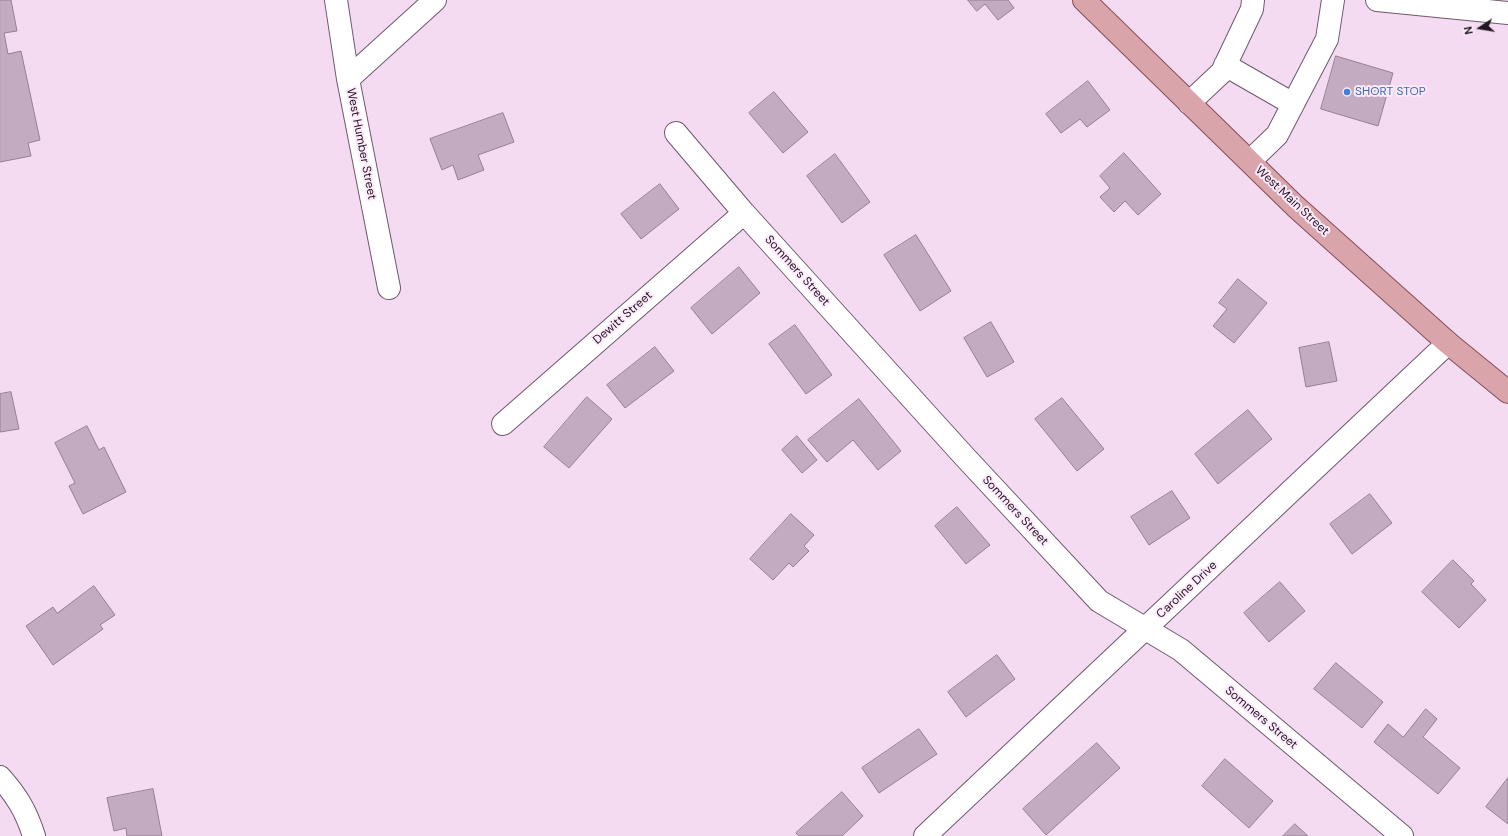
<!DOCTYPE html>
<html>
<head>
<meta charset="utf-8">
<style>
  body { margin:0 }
  #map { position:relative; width:1508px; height:836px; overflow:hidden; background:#f4dbf2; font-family:"DM Sans",sans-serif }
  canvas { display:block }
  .north { position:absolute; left:1460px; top:8px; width:40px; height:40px; -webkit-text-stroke:3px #feeafc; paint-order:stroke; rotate:258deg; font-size:11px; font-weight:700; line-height:16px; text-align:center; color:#201820 }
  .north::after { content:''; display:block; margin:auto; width:14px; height:18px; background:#201820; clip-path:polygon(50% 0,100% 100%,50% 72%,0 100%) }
</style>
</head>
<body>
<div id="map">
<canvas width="1508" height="836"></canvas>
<div class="north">N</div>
</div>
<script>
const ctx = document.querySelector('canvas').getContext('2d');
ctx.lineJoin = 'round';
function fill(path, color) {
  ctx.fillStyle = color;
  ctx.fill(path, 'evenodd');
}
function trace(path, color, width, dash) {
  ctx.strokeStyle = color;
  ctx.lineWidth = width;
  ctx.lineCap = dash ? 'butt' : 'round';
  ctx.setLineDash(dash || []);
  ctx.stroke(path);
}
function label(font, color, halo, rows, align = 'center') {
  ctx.font = font + ' "DM Sans",sans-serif';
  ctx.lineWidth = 4;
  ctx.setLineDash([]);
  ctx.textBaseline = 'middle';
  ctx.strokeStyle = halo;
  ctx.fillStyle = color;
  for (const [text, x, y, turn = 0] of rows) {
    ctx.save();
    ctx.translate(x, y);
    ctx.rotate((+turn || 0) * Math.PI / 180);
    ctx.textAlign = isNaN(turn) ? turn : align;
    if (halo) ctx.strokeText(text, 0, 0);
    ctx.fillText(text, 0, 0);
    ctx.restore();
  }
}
const building = new Path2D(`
  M0,0h11l6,31 -13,2 4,21 13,-3 19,89 -12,3 3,13 -31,6z
  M968,0h40l6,8 -16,12 -13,-16 -8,7z
  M1336,56l57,17 -15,53 -57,-17z
  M1088,81l22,29 -23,17 -7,-8 -19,14 -15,-19z
  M774,92l34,40 -25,21 -34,-40z
  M503,113l11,29 -36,13 6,15 -26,10 -5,-15 -11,5 -12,-31z
  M1124,153l37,41 -23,21 -13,-14 -11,11 -14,-15 10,-9 -10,-12z
  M835,154l35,48 -28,21 -35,-47z
  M660,184l19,25 -38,30 -20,-25z
  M916,235l35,56 -31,20 -36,-56z
  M739,267l21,26 -48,41 -21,-26z
  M1238,279l29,24 -33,40 -21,-17 14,-17 -8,-6z
  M991,322l23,40 -27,15 -23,-39z
  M795,325l37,50 -26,19 -37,-50z
  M1329,342l8,39 -31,6 -7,-39z
  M655,347l19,24 -49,37 -18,-23z
  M11,392l8,37 -19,3v-38z
  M587,397l25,22 -43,49 -25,-21z
  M1062,398l42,51 -27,22 -42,-52z
  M859,399l42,52 -23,19 -25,-30 -26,22 -19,-22z
  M1248,410l24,29 -54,45 -23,-30z
  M87,426l12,24 5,-3 22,45 -43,22 -14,-28 6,-3 -20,-40z
  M797,436l20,24 -15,13 -20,-23z
  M1172,491l18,27 -41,27 -18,-28z
  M1370,494l22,29 -40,31 -22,-30z
  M957,507l33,38 -24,19 -31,-38z
  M791,514l23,21 -10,11 5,5 -16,16 -4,-4 -16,17 -23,-21z
  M1453,560l21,21 -3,3 15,16 -27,28 -37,-36z
  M1280,582l25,29 -36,31 -25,-29z
  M94,586l21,29 -15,10 3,4 -50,36 -27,-39 27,-19 4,6z
  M997,655l18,24 -49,38 -18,-25z
  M1336,663l47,39 -21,26 -48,-39z
  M1426,709l11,10 -14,18 37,31 -22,26 -64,-52 14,-18 15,13z
  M919,729l18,25 -58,39 -17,-25z
  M1097,743l23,25 -74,67 -23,-26z
  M1225,759l48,42 -24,27 -47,-42z
  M1508,778v46l-22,-17z
  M153,789l9,47h-35l-1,-8 -12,3 -7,-33z
  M842,792l21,24 -21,20h-43l-3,-3z
  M1295,824l13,12h-25z`);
fill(building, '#c3abc1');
trace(building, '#967f94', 1);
const minor = new Path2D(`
  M336,0l12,79 41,209
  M1377,0l131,13
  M1225,65l68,39
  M348,79l87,-79
  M1189,103l33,-31 30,-63 1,-9
  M676,133l68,80 220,243 135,145 82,49 221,186
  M1250,161l27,-26 50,-96 6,-39
  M503,424l241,-211
  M0,777c17,19 26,34 34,59
  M925,836l523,-493`);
const major = new Path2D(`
  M1084,0l211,206 153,137 60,49`);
trace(minor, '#6e596d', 24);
trace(major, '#874d55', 24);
trace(minor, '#fff', 22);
trace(major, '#d9a5aa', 22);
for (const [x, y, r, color] of [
  [1347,92,4,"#3f7fe0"]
]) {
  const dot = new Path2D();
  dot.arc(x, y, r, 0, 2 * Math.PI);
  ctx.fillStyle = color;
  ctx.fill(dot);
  trace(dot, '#feeafc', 1.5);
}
label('12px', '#366cbe', '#feeafc', [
  ["SHORT STOP",1355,92]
], 'left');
label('12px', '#201820', '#feeafc', [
  ["West Humber Street",361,144,79],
  ["West Main Street",1292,201,43],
  ["Sommers Street",797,271,48],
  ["Dewitt Street",623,318,-41],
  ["Sommers Street",1015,511,47],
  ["Caroline Drive",1187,590,-43],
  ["Sommers Street",1261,718,40]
]);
</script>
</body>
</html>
